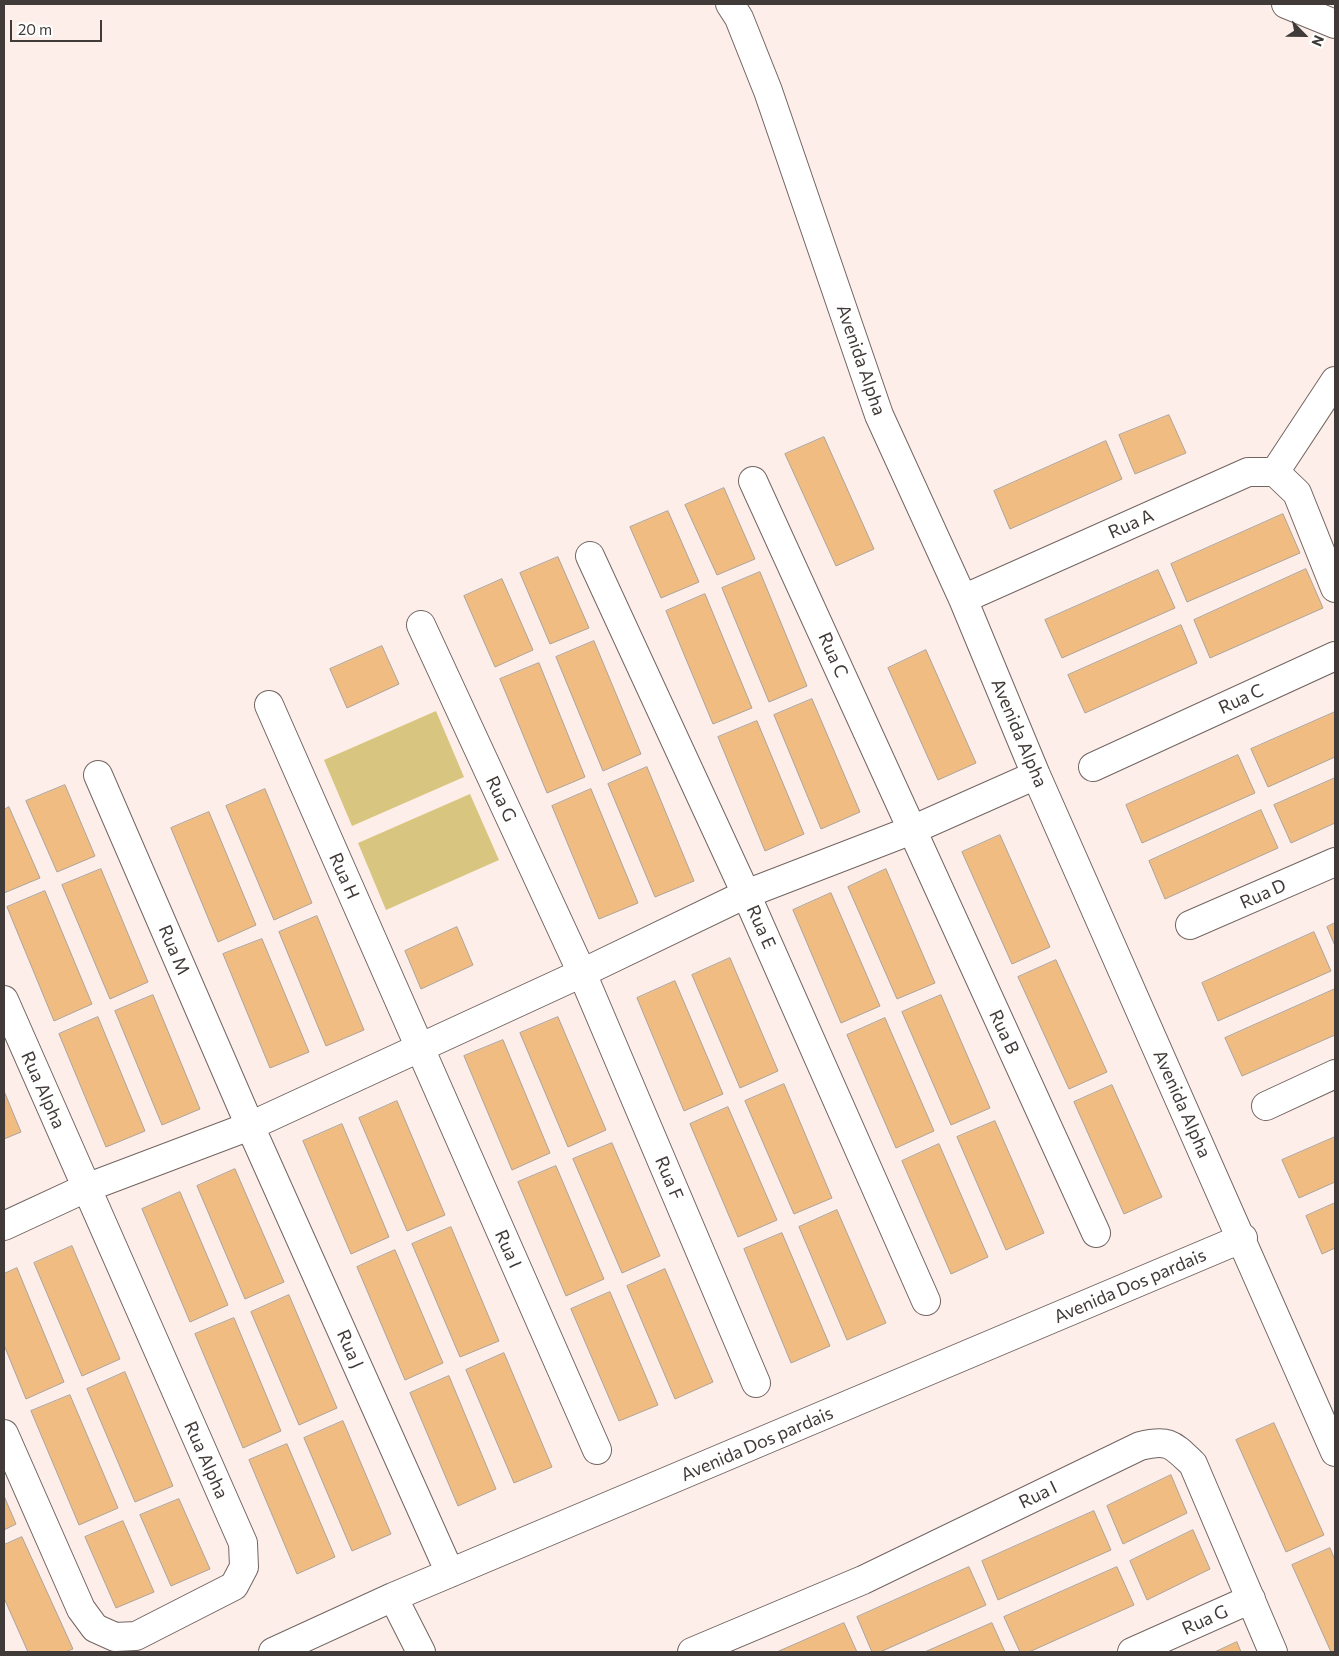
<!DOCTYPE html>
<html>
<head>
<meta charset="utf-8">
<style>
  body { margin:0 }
  #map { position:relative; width:1339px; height:1656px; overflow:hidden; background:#fdeee9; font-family:Commissioner,sans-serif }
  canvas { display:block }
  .frame { position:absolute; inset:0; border:5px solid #403a38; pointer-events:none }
  .north { position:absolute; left:1279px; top:10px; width:50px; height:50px; -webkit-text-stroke:4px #fff; paint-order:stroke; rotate:113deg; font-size:14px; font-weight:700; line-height:20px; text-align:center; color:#403a38 }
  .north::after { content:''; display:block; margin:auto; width:18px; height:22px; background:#403a38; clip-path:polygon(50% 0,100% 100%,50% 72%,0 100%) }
  .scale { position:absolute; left:10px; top:20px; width:92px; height:22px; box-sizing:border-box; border:2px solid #403a38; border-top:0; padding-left:6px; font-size:15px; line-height:18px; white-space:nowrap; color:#403a38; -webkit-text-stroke:4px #fff; paint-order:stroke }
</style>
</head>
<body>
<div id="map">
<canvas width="1339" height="1656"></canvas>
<div class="frame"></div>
<div class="north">N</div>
<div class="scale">20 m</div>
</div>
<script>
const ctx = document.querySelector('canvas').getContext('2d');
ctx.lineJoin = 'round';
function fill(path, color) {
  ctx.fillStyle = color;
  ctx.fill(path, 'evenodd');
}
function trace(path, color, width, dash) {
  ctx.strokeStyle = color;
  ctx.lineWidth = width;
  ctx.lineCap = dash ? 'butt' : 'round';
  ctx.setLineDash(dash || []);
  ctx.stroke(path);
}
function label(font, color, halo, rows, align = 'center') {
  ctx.font = font + ' Commissioner,sans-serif';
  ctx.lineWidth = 4.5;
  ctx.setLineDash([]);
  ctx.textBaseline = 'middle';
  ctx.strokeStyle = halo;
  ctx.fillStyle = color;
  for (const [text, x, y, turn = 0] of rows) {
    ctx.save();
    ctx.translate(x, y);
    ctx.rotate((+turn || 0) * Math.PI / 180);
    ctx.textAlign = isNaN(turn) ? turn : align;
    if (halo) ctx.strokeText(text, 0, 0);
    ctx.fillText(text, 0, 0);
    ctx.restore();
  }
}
fill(new Path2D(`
  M436,711l28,66 -112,49 -28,-66z
  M470,794l29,66 -113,50 -28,-67z`), '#d8c57f');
const building = new Path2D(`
  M1169,415l17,38 -51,21 -16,-39z
  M824,437l50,112 -38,17 -51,-112z
  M1106,441l16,38 -112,50 -16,-38z
  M724,488l31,71 -38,16 -32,-70z
  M668,511l31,71 -38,16 -31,-71z
  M1283,514l17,39 -113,49 -16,-38z
  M558,557l31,71 -39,16 -30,-71z
  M1306,569l17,39 -113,50 -16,-38z
  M1158,570l17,38 -113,50 -17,-38z
  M760,572l47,114 -38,16 -47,-114z
  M502,579l31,71 -38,17 -31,-71z
  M705,594l47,114 -39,16 -47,-113z
  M1181,625l16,38 -112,50 -17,-38z
  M594,641l47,113 -38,17 -47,-114z
  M382,646l17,38 -52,24 -17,-39z
  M926,650l50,113 -38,17 -50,-112z
  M539,663l46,114 -38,16 -47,-114z
  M812,699l48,113 -39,17 -47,-114z
  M1335,712v45l-67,30 -17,-38z
  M757,721l47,113 -39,17 -47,-114z
  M1238,755l17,38 -113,50 -16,-38z
  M647,767l47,114 -39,16 -47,-113z
  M1335,778v45l-44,20 -17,-38z
  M65,785l30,71 -38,16 -31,-71z
  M265,789l47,114 -38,17 -48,-114z
  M591,789l47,114 -39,16 -47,-113z
  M9,807l31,71 -36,15v-83z
  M1261,810l17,38 -113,51 -16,-38z
  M209,812l47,113 -38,17 -47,-114z
  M1000,835l50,112 -38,17 -50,-112z
  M101,869l47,113 -38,17 -48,-114z
  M886,869l49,114 -38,16 -49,-112z
  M45,891l47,113 -38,17 -47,-114z
  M831,893l49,113 -39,17 -48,-113z
  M317,916l47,114 -38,16 -47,-114z
  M1335,923v23l-8,-19z
  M457,927l16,38 -52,24 -16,-38z
  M1314,932l17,39 -113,50 -16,-38z
  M262,939l47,113 -39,16 -47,-114z
  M730,958l48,113 -38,17 -48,-113z
  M1056,960l51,112 -38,17 -51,-112z
  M675,981l48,113 -39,17 -47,-113z
  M1335,989v46l-93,41 -17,-38z
  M153,995l47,114 -38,16 -47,-114z
  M941,995l49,113 -39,17 -49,-113z
  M98,1017l47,114 -39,16 -47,-113z
  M558,1017l48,113 -38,17 -48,-114z
  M885,1018l49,113 -38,17 -49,-113z
  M503,1040l47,113 -38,17 -48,-114z
  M784,1084l48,114 -38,16 -49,-113z
  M1112,1085l50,112 -38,17 -50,-112z
  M4,1091l17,41 -17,7z
  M397,1101l48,114 -38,16 -48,-113z
  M728,1107l49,113 -39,17 -48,-113z
  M995,1121l49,112 -38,17 -49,-113z
  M342,1124l47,113 -38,17 -48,-113z
  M1335,1137v45l-36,16 -17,-38z
  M612,1143l48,113 -38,17 -49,-114z
  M939,1144l49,113 -37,17 -49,-113z
  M556,1166l48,113 -38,17 -48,-114z
  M235,1169l49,113 -39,17 -48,-113z
  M180,1192l48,113 -38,17 -48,-113z
  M1335,1203v45l-13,6 -16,-38z
  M837,1210l49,113 -39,17 -48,-113z
  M451,1227l48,114 -39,16 -48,-113z
  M782,1233l48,113 -39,17 -47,-114z
  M72,1246l48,113 -38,17 -48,-113z
  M395,1250l48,113 -38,17 -48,-113z
  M17,1268l47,114 -38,17 -22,-54v-71z
  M665,1269l48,113 -38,17 -48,-113z
  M610,1292l48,113 -39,16 -48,-112z
  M289,1295l48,113 -38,17 -48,-113z
  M234,1318l47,113 -38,17 -48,-114z
  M504,1353l48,114 -38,16 -48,-113z
  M125,1372l48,114 -38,16 -48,-113z
  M449,1376l47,113 -38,17 -48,-113z
  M70,1395l48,113 -39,17 -48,-114z
  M343,1421l48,113 -39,17 -48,-113z
  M1274,1423l50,112 -38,17 -50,-112z
  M287,1444l48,113 -38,17 -48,-114z
  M1171,1475l16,38 -64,31 -16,-38z
  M4,1496l12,28 -12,6z
  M179,1499l31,70 -39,17 -31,-71z
  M1094,1511l17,39 -113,50 -16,-39z
  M123,1521l31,71 -38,16 -31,-71z
  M1193,1530l17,39 -63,31 -17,-39z
  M22,1537l51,112 -8,3h-37l-24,-54v-53z
  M1330,1548l5,12v92h-4l-39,-87z
  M969,1567l17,38 -106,47h-8l-15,-35z
  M1117,1567l17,38 -105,47h-9l-16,-35z
  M844,1623l13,29h-80z
  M992,1623l13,29h-80z
  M1237,1642l4,10h-26z`);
fill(building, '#f1bc82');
trace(building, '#aca399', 1);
const minor = new Path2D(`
  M730,4l9,14 29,73 111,324 84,184 73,176 299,677
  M1286,4l49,20
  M1275,472l60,-91
  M753,481l343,752
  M590,556l156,338 180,407
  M963,599l285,-127h27l22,21 38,95
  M421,625l161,348 174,410
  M269,705l328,745
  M1093,767l242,-111
  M98,775l152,351 200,447
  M1190,925l145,-63
  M4,1000l239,543 1,24 -10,19 -98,50 -21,1 -20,-9 -14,-19 -77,-175
  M1266,1106l69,-32
  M4,1226l82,-38 164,-62 332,-153 164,-79 166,-64 124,-55
  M393,1597l28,55
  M273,1652l120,-55 850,-359
  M692,1652l171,-72 277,-134c29,-7 32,-2 53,18l80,188
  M1132,1652l119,-53`);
trace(minor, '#726561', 30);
trace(minor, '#fff', 28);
label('18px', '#403a38', '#fff', [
  ["Avenida Alpha",861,360,71],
  ["Rua A",1131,524,-24],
  ["Rua C",833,655,66],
  ["Rua C",1241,699,-25],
  ["Avenida Alpha",1019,733,67],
  ["Rua G",501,799,65],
  ["Rua H",344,876,66],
  ["Rua D",1263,894,-24],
  ["Rua E",761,927,66],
  ["Rua M",174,950,67],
  ["Rua B",1004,1032,65],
  ["Rua Alpha",43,1090,66],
  ["Avenida Alpha",1182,1104,66],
  ["Rua F",669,1178,67],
  ["Rua I",508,1249,66],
  ["Avenida Dos pardais",1130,1286,-23],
  ["Rua J",350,1349,66],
  ["Avenida Dos pardais",757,1444,-23],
  ["Rua Alpha",206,1460,66],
  ["Rua I",1038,1495,-26],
  ["Rua G",1205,1620,-24]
]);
</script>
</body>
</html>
